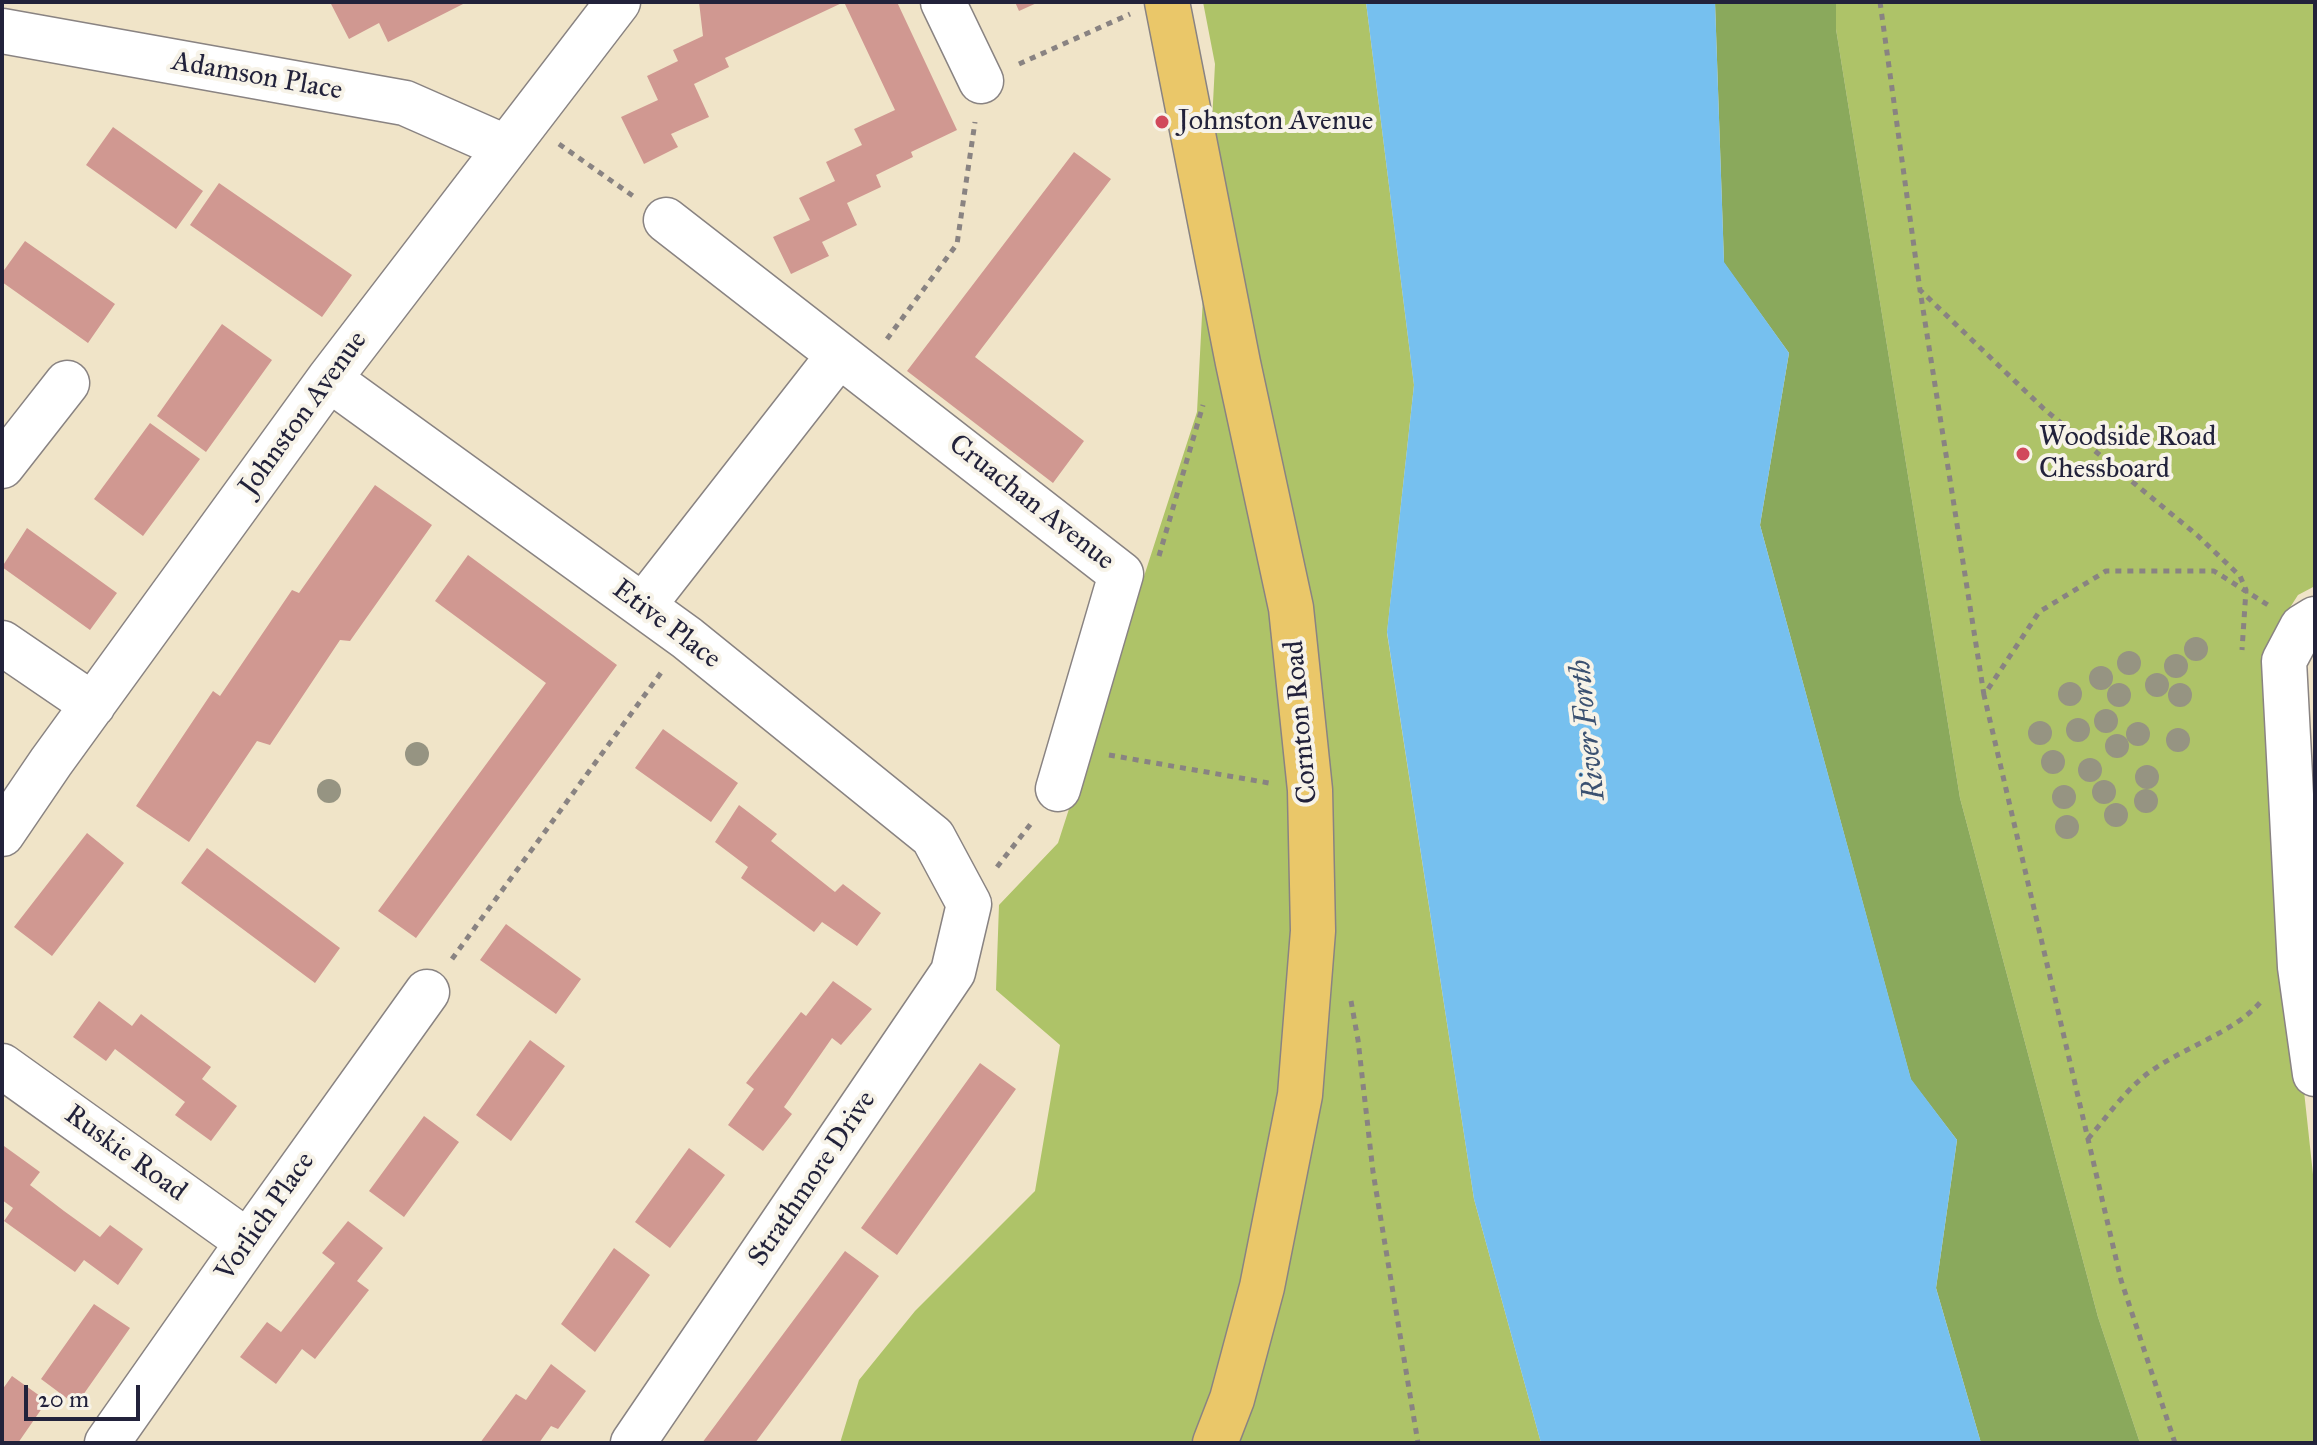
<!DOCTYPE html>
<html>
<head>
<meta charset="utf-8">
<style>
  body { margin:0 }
  #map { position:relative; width:2317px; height:1445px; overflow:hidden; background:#f0e4c8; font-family:"IM FELL Great Primer",serif }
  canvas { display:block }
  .frame { position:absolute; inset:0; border:4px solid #22223b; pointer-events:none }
  .scale { position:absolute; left:24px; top:1385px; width:116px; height:36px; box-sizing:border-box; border:4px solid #22223b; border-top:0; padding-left:10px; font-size:24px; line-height:28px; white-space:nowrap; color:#22223b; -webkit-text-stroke:6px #f7f3e8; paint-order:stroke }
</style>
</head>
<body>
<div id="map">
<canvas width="2317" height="1445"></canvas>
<div class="frame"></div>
<div class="scale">20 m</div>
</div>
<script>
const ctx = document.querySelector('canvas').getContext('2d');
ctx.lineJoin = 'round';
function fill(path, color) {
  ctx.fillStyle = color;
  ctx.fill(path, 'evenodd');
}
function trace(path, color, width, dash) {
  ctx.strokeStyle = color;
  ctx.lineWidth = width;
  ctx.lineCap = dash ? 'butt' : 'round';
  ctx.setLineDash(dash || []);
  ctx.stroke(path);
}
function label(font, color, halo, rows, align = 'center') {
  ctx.font = font + ' "IM FELL Great Primer",serif';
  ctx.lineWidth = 8;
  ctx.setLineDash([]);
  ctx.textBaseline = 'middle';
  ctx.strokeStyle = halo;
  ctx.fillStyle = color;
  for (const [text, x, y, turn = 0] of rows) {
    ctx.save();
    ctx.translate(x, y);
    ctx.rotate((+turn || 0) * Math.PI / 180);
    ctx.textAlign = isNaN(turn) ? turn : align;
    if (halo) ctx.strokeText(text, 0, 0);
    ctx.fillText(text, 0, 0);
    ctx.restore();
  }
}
fill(new Path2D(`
  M1203,2h163l48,383 -27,248 87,566 67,244h-701l19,-63 56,-69 120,-120 25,-146 -64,-55 3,-85 59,-62 139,-431 18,-348z
  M1836,2h479v584l-17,9 -23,36 2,182 11,130 27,250v250h-175l-42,-126 -138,-519 -124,-769z`), '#aec368');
fill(new Path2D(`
  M1715,2h121v27l124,769 138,519 42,126h-159l-45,-155 21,-148 -46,-60 -151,-555 29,-172 -65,-90z`), '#8aa95c');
fill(new Path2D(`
  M1366,2h349l9,260 65,91 -29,172 151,554 46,61 -21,148 45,155h-440l-67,-244 -87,-567 27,-247z`), '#76c0ef');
fill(new Path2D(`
  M330,2h137l-79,40 -9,-19 -30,16z
  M699,2h198l60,128 -46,22 2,5 -37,18 5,12 -34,16 10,22 -35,17 7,14 -38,18 -18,-37 37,-17 -11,-22 36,-17 -9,-19 36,-17 -8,-16 41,-19 -51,-108 -119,56 4,9 -35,17 15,33 -38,17 7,13 -34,17 -23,-47 37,-17 -11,-24 31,-15 -5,-11 30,-14z
  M1015,2h24l-20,9z
  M113,127l90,64 -27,38 -90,-64z
  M1074,152l37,27 -136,178 109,84 -31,42 -146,-112z
  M219,183l133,92 -30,42 -132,-92z
  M25,241l90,63 -27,39 -86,-61v-9z
  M222,324l50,36 -66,92 -49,-36z
  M150,423l50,36 -57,77 -49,-37z
  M375,485l57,40 -82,116 -10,-1 -70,105 -13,-4 -68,101 -53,-36 77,-115 7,5 72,-106 7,3z
  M27,528l90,65 -27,37 -88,-63z
  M468,555l149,110 -201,273 -38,-27 168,-228 -111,-82z
  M663,729l75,54 -27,39 -76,-54z
  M739,805l38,29 -6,7 64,51 8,-8 38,29 -24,33 -35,-24 -8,10 -73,-54 7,-11 -33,-25z
  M87,833l37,30 -72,93 -38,-29z
  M207,848l133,100 -25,35 -134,-100z
  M506,924l75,55 -25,35 -76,-54z
  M833,981l39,28 -31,36 -9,-7 -48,69 8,7 -29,37 -35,-26 26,-36 -8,-6 55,-71 5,4z
  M99,1001l33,25 9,-12 70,53 -9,12 35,27 -26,35 -36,-26 10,-13 -70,-53 -9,12 -33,-24z
  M530,1040l35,26 -54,75 -35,-26z
  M980,1063l36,26 -119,166 -36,-27z
  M424,1116l35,26 -55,75 -35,-26z
  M4,1146l36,26 -10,13 34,26 36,26 10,-12 33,24 -25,36 -34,-25 -9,12 -71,-51 9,-13 -11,-8z
  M689,1148l36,27 -55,73 -35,-26z
  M348,1221l35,27 -26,33 12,9 -54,69 -13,-10 -26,35 -36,-27 27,-35 14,10 54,-69 -13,-10z
  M614,1248l36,27 -55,77 -34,-28z
  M845,1251l34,25 -124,167h-53z
  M94,1304l36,24 -54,77 -35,-26z
  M551,1364l35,27 -28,38 -7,-3 -12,17h-59l36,-49 10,6z
  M12,1376l35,25 -29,42h-16v-53z`), '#d09891');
const minor = new Path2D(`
  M943,2l38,79
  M2,31l403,72 100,44
  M666,220l455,354 -63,215
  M329,379l358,259 246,199 36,67 -16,68 -320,471
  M2,466l65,-83
  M643,606l196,-251
  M2315,619l-13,8 -18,34 16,306 15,107
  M2,643l91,62
  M2,834l49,-72 278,-383 289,-377
  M2,1066l246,176
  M107,1443l141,-201 179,-250`);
const major = new Path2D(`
  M1167,2l71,361 53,245 19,182 3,141 -13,164 -38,192 -30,112 -17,44`);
trace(minor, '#898382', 47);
trace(major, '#898382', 47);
trace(new Path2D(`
  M1880,2l40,288
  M1019,64l111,-50
  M559,144l74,52
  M887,339l70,-95 18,-122
  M1159,556l44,-151
  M1984,695l-64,-405 124,119 153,126 43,41 6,14 -4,60
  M1109,755l160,28
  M997,867l36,-46
  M452,959l211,-289
  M1351,1001l7,39 15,132 45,271
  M2088,1139c17,-20 34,-44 54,-61 34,-29 95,-45 121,-79
  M2175,1443l-54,-163 -137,-585 55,-83 67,-41h108l54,34`), '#898382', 5, [6, 6]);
trace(minor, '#fff', 44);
trace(major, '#eac769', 44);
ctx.fillStyle = '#969482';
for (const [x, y] of [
  [2196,649],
  [2129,663],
  [2176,666],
  [2101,678],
  [2157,685],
  [2070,694],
  [2119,695],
  [2180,695],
  [2106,721],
  [2078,730],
  [2040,733],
  [2138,734],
  [2178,740],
  [2117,746],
  [417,754],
  [2053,762],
  [2090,770],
  [2147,777],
  [329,791],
  [2104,792],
  [2064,797],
  [2146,801],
  [2116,815],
  [2067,827]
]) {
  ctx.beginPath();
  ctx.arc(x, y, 12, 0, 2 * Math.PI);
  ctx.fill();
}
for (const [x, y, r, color] of [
  [1162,122,8,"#d1495b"],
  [2023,454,8,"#d1495b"]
]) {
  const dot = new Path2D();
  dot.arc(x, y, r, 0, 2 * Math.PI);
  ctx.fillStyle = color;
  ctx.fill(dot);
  trace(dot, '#f7f3e8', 3);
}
label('28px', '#22223b', '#f7f3e8', [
  ["Adamson Place",257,77,10],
  ["Johnston Avenue",304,414,-54],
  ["Cruachan Avenue",1031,503,38],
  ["Etive Place",666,625,37],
  ["Cornton Road",1302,722,-95],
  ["Ruskie Road",125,1154,36],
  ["Strathmore Drive",813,1179,-56],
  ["Vorlich Place",266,1217,-55]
]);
label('28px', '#22223b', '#f7f3e8', [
  ["Johnston Avenue",1178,122],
  ["Woodside Road",2039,438],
  ["Chessboard",2039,470]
], 'left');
label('italic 30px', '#3b5171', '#f7f3e8', [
  ["River Forth",1589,730,-96]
]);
</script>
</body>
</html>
